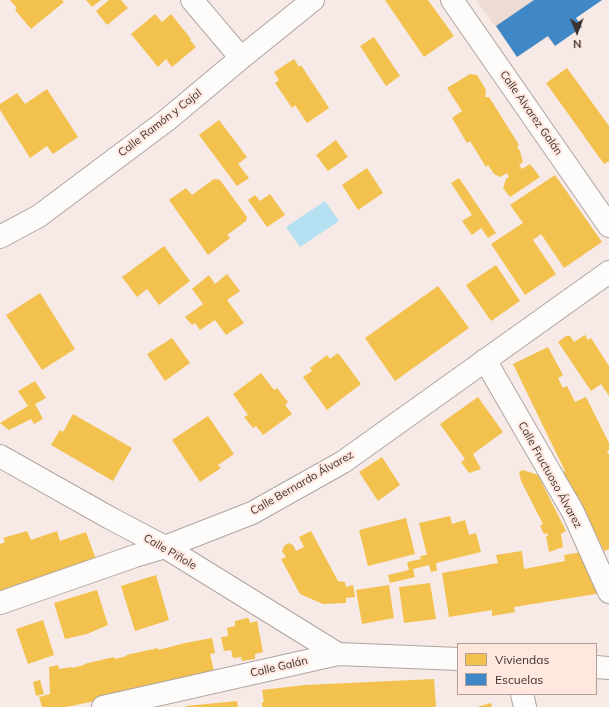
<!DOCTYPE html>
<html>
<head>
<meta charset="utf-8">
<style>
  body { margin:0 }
  #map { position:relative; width:609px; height:707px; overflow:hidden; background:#f7eae6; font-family:Mulish,sans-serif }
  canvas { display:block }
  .legend { position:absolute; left:457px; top:643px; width:140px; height:52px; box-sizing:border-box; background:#ffe7de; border:1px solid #b19f98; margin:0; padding:5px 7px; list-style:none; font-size:12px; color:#3b322f }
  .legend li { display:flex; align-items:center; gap:8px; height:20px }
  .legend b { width:20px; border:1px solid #b19f98 }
  .north { position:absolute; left:557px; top:12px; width:40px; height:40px; -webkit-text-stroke:3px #ffe7de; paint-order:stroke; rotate:179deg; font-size:11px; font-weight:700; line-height:16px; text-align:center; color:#3b322f }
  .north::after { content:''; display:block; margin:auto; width:14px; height:18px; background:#3b322f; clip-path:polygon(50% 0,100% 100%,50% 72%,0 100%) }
</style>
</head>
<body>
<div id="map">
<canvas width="609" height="707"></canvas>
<ul class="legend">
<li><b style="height:11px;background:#f2c14e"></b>Viviendas</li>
<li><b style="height:11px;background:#3f88c5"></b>Escuelas</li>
</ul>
<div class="north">N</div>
</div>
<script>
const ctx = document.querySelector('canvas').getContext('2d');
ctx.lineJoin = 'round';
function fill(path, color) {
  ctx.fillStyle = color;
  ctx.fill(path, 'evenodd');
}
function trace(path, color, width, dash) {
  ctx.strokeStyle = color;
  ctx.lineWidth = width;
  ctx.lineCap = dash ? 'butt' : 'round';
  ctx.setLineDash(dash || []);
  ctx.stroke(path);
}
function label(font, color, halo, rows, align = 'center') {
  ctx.font = font + ' Mulish,sans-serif';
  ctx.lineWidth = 4;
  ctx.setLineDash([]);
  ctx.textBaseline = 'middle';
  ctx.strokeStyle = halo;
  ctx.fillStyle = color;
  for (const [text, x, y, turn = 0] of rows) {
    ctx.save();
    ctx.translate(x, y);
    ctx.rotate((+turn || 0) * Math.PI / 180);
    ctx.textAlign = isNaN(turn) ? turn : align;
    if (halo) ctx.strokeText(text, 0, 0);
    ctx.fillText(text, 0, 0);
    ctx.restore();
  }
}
fill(new Path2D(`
  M476,0h126l-26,18 6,9 -27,19 -8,-9 -30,20z`), '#eedcd4');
fill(new Path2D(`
  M325,201l14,20 -39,26 -14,-20z`), '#b4e0f1');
fill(new Path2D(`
  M10,0h52l2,2 -33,27 -16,-19 2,-2z
  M86,0h15l-9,7z
  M109,0h12l7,8 -21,17 -11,-14z
  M385,0h43l26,36 -30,21z
  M155,14l7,8 9,-8 20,25 -1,1 6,7 -24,20 -6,-8 -8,8 -27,-33z
  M374,37l26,39 -14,10 -26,-40z
  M294,59l5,8 2,-2 28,43 -22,15 -12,-18 -3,3 -17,-25 4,-3 -5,-8z
  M567,68l42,58v35l-5,3 -58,-81z
  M470,74l7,1 9,15 -1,7h4l30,48 -2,2 3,4 3,11 -4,3 3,4 8,-5 10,13 -30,20 -7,-9 3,-9 3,-2 -2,-4 -7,4 -6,-3 -6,-9 -2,2 -16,-26 -3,2 -15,-25 10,-7 -15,-23z
  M47,89l31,48 -25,17 -6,-8 -17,12 -30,-48v-6l17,-11 8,11z
  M219,120l28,37 -9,7 11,14 -12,8 -38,-51z
  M336,140l12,17 -20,14 -12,-16z
  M367,168l16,25 -25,17 -16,-25z
  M555,175l47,67 -38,26 -23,-34 -8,6 23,34 -31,21 -34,-51 32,-21 -13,-18z
  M459,178l37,55 -8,5 -7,-10 -9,7 -10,-14 10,-6 -21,-32z
  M214,179l6,1 27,37 -1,4 -19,14 3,3 -22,17 -39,-55 17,-12 6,7z
  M270,194l15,21 -18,12 -19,-27 7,-5 5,6z
  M164,246l26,35 -31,24 -12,-16 -10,8 -15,-20z
  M496,265l24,36 -29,20 -25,-36z
  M227,274l13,17 -13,9 17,23 -18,12 -11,-15 -15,10 -5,-7 -3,2 -7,-8 18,-13 -11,-15 17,-14 6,9z
  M438,286l31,42 -74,53 -30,-43z
  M40,293l35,56 -33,21 -36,-55z
  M585,335l3,5 3,-2 18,28v30l-8,-12 -10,7 -33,-49 8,-6h4l4,6z
  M172,338l18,25 -25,18 -18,-27z
  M548,347l15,28 -5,3 5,10 4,-2 8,16 11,-5 23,46v7l-2,1 2,4v94l-5,2 -26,-55 -2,1 -13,-25 2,-1 -52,-107z
  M338,353l23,31 -34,26 -24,-33 9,-6 -2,-3 17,-13 3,4z
  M261,373l13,17 3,-2 11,14 -3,3 7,9 -29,21 -7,-9 -3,2 -9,-11 4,-2 -15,-21z
  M35,381l11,17 -11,6 8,15 -9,5 -3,-5 -22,11 -9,-7 28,-17 -10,-15z
  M478,397l25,35 -30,22 8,15 -12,4 -8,-11 4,-3 -25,-35z
  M73,414l59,34 -19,33 -62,-36 9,-15 3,2z
  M208,416l26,38 -16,11 3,3 -21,14 -28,-42z
  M382,457l18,28 -22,16 -19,-29z
  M523,470l15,5 28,56 -5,3 2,13 -14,5 -3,-16h2l-1,-3 -3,1 -4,-8 3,-2 -22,-43 -2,-9z
  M450,516l2,8 13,-4 4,15 7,-2 5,19 -45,11 1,8h-2l-4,1 -2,-7 -16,4 2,8 -25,6 -2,-8 21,-5 -2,-8 14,-3 -1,-3 7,-1 -8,-32z
  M406,518l9,36 -47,12 -9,-36z
  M27,531l4,9 26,-9 3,10 26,-9 11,30 -97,32v-50l5,-2 -2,-4z
  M311,531l27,50 7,1 1,5 7,-2 2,12 -9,1v5l-23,1 -23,-10 -19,-35 5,-2 -4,-6 2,-5 4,-3 5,2 3,6 8,-4 -5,-10z
  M522,551l2,18 41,-8 -1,-6 18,-3 20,41 -88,14 1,5 -23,4v-6l-43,7 -7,-44 56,-10 -2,-8z
  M156,575l13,45 -34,11 -14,-45z
  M430,583l6,36 -32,4 -5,-36z
  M389,585l5,33 -32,6 -6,-34z
  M97,590l11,35 -21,9 -22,5 -11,-36z
  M247,618l2,1 1,4 7,-2 6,31 -8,2v5l-13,2 -1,-4 -8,1 -2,-8 -7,1 -3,-14 7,-1 -1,-8 8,-2v-5z
  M43,620l11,35 -26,9 -12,-35z
  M212,638l3,15 -5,1 5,22 -149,31h-24l-3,-10 11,-3 -1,-27 9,-2 1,4 13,-2v1l12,-3v-1l30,-7 1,2 12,-3 -1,-1 32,-7v2l27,-7z
  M434,679l2,27 -2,1h-172v-5h2l-2,-12 43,-5z
  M40,680l4,14 -8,2 -3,-14z
  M237,701l1,6h-52v-1z
  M491,703l1,4h-15z`), '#f2c14e');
fill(new Path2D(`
  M534,0h68l-26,18 6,9 -27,19 -7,-10 -31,21 -21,-31z`), '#3f88c5');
const minor = new Path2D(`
  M192,0l49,58
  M452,0l157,226
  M0,237l39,-21 128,-96 74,-62 72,-58
  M485,360l88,152 36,80
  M0,456l110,62 55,29 173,107
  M0,603l135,-47 30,-9 87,-34 91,-51 266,-190
  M596,667l13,1
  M522,694l3,13
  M103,707l235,-53 120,5`);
trace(minor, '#aea5a1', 24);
trace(minor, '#fefcfb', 22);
label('11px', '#3b322f', '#ffe7de', [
  ["Calle Alvarez Galán",531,113,55],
  ["Calle Ramón y Cajal",160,123,-38],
  ["Calle Fructuoso Álvarez",550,475,61],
  ["Calle Bernardo Álvarez",302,483,-30],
  ["Calle Piñole",170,552,30],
  ["Calle Galán",279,667,-13]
]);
</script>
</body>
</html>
